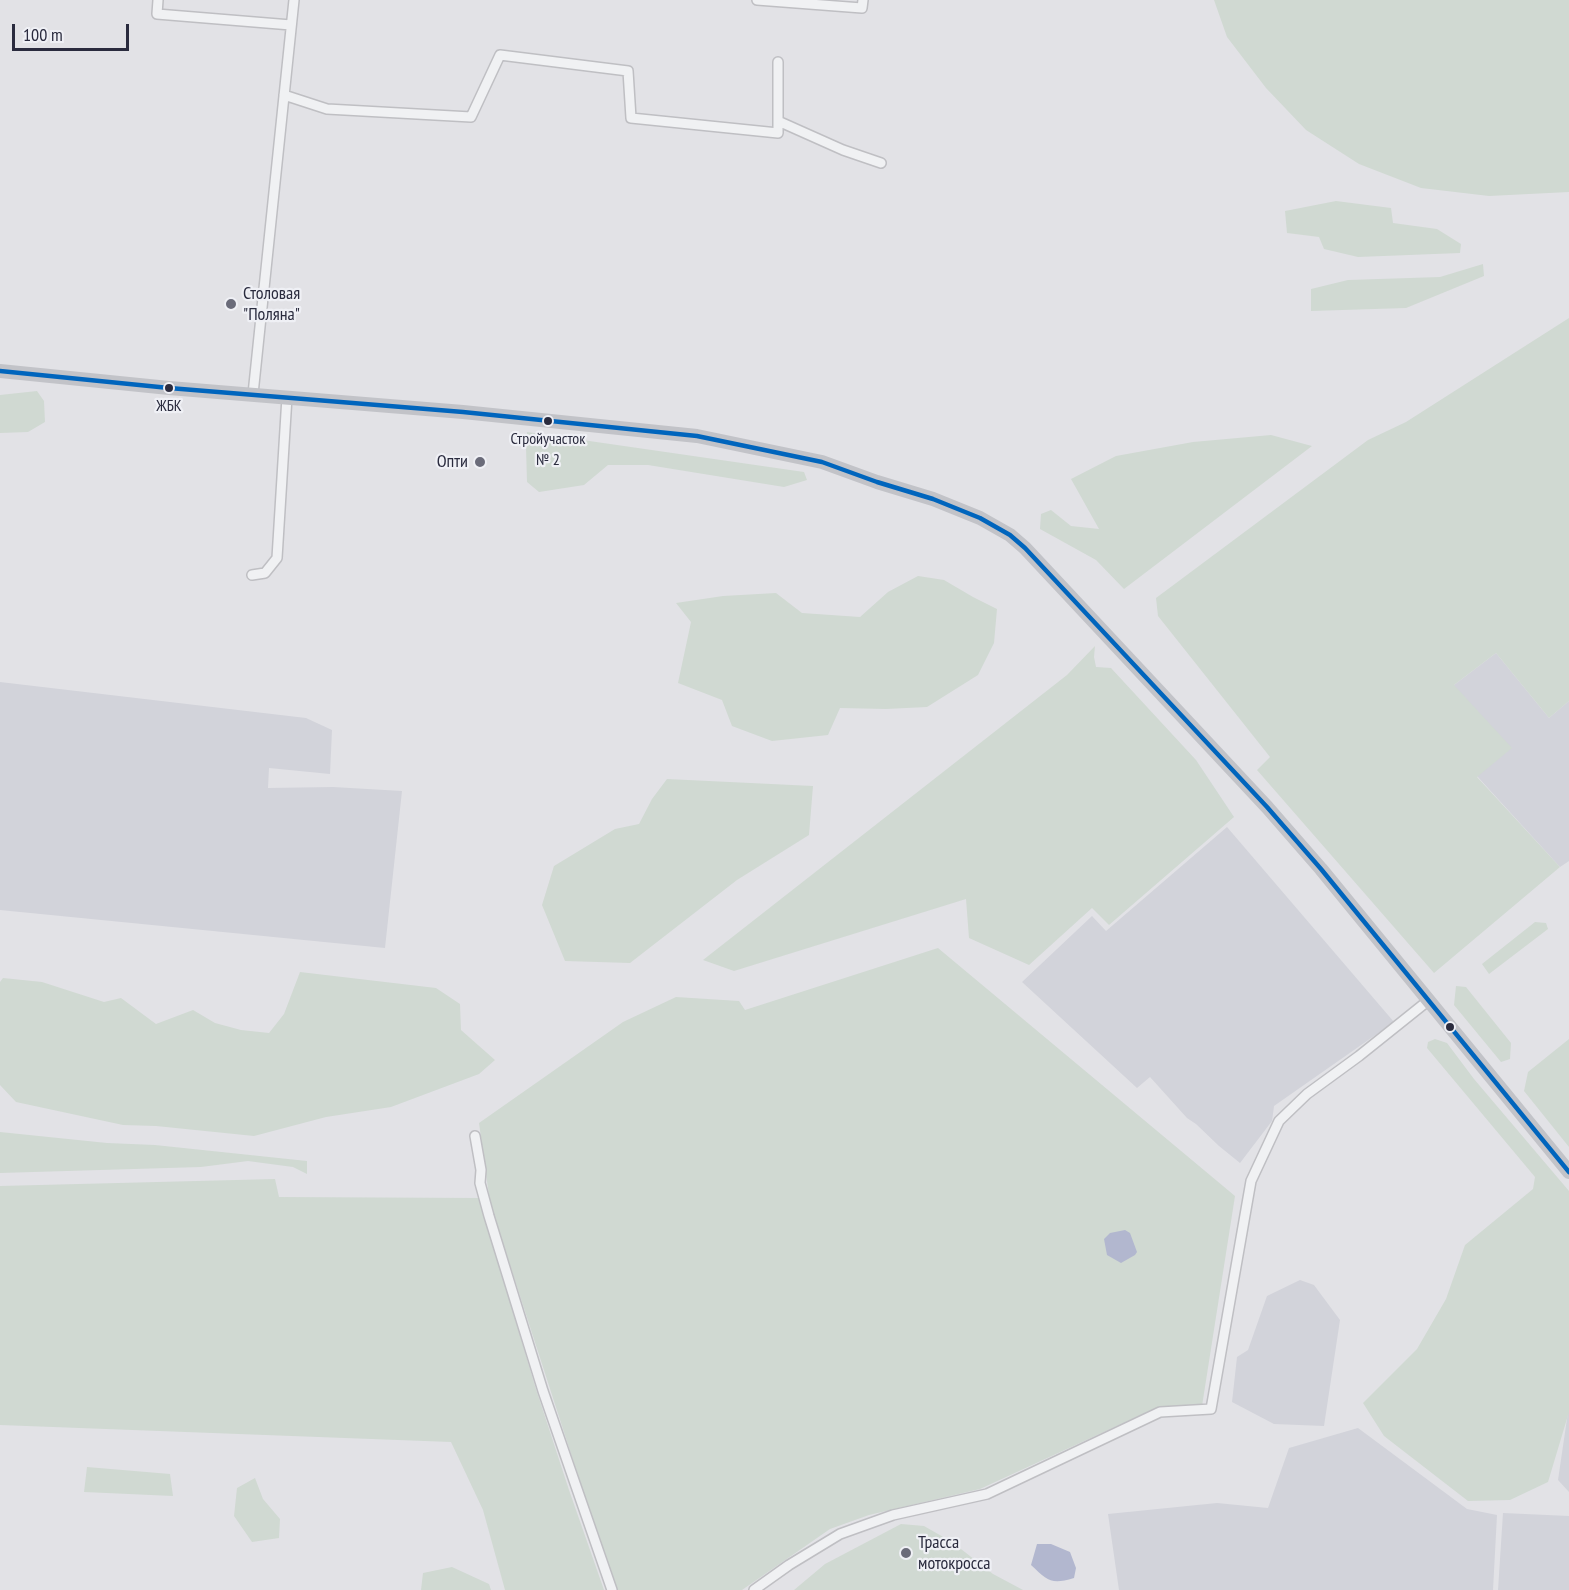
<!DOCTYPE html>
<html>
<head>
<meta charset="utf-8">
<style>
  body { margin:0 }
  #map { position:relative; width:1569px; height:1590px; overflow:hidden; background:#e2e2e6; font-family:"PT Sans Narrow",sans-serif }
  canvas { display:block }
  .scale { position:absolute; left:12px; top:24px; width:117px; height:27px; box-sizing:border-box; border:3px solid #2a2b3e; border-top:0; padding-left:8px; font-size:18px; line-height:21px; white-space:nowrap; color:#2a2b3e; -webkit-text-stroke:4px #eff0f5; paint-order:stroke }
</style>
</head>
<body>
<div id="map">
<canvas width="1569" height="1590"></canvas>
<div class="scale">100 m</div>
</div>
<script>
const ctx = document.querySelector('canvas').getContext('2d');
ctx.lineJoin = 'round';
function fill(path, color) {
  ctx.fillStyle = color;
  ctx.fill(path, 'evenodd');
}
function trace(path, color, width, dash) {
  ctx.strokeStyle = color;
  ctx.lineWidth = width;
  ctx.lineCap = dash ? 'butt' : 'round';
  ctx.setLineDash(dash || []);
  ctx.stroke(path);
}
function label(font, color, halo, rows, align = 'center') {
  ctx.font = font + ' "PT Sans Narrow",sans-serif';
  ctx.lineWidth = 4.5;
  ctx.setLineDash([]);
  ctx.textBaseline = 'middle';
  ctx.strokeStyle = halo;
  ctx.fillStyle = color;
  for (const [text, x, y, turn = 0] of rows) {
    ctx.save();
    ctx.translate(x, y);
    ctx.rotate((+turn || 0) * Math.PI / 180);
    ctx.textAlign = isNaN(turn) ? turn : align;
    if (halo) ctx.strokeText(text, 0, 0);
    ctx.fillText(text, 0, 0);
    ctx.restore();
  }
}
fill(new Path2D(`
  M1496,653l53,65 20,-17v160l-9,6 -83,-91 -23,-91z
  M0,682l306,36 26,12 -2,44 -61,-6 -1,20 65,-1 69,4 -17,157 -385,-38z
  M1227,827l167,195 -120,84 -2,15 -32,42 -21,-17 -23,-22 -9,-6 -37,-41 -13,11 -115,-106 70,-66 14,15z
  M1300,1280l14,5 26,35 -16,106 -50,-2 -42,-22 5,-45 11,-7 19,-54z
  M1568,1412h1v80l-11,-12z
  M1358,1428l109,81 30,6 -4,75h-374l-11,-76 109,-11 51,5 21,-60z
  M1503,1513l66,3v74h-71z`), '#d2d3da');
fill(new Path2D(`
  M1214,0h355v192l-80,4 -68,-8 -62,-24 -53,-34 -40,-42 -39,-51z
  M1336,201l55,7 2,15 44,6 24,15 -1,9 -102,4 -34,-8 -5,-12 -32,-4 -2,-22z
  M1483,264l1,12 -78,32 -95,3v-22l37,-9 92,-3z
  M1569,318v383l-20,17 -53,-65 -42,32 58,63 -35,29 83,90 -126,106 -177,-203 13,-13 -112,-141 -2,-18 212,-158 38,-18z
  M37,391l7,10 1,21 -17,10 -28,1v-38z
  M527,432l277,40 3,8 -23,7 -136,-22h-40l-24,20 -45,7 -12,-10 -1,-35z
  M1271,435l41,11 -188,143 -28,-29 -56,-31 1,-15 10,-4 20,16 28,3 -28,-50 45,-23 77,-14z
  M918,576l26,4 29,17 24,12 -3,34 -16,32 -51,32 -41,2 -46,-1 -12,27 -56,6 -40,-15 -10,-26 -44,-17 13,-61 -15,-19 47,-7 53,-3 26,20 58,4 28,-25z
  M1095,646l-1,11 2,10 15,1 85,92 38,57 -125,108 -17,-17 -63,57 -60,-27 -3,-39 -232,72 -31,-11 364,-285z
  M667,779l146,7 -4,49 -72,45 -107,83 -65,-2 -23,-56 12,-39 61,-37 24,-5 13,-25z
  M1535,922l11,1 2,6 -59,45 -7,-10z
  M938,948l297,248 -33,210 -44,1 -178,82 -111,26 -39,14 -88,61h-127l-125,-387 -11,-80 144,-101 53,-25 63,4 6,9z
  M300,972l136,16 24,16 1,26 34,30 -16,14 -88,33 -65,10 -72,19 -98,-10 -33,-1 -107,-23 -16,-17v-103l3,-4 39,4 62,20 17,-4 35,26 37,-14 22,13 26,7 28,3 15,-19z
  M1456,986l10,1 45,56 -1,16 -9,3 -47,-57z
  M1435,1039l12,4 27,36 95,112v221l-21,70 -38,18 -42,1 -84,-65 -21,-33 54,-54 29,-50 19,-54 68,-56 2,-12 -108,-129 1,-6z
  M1569,1039v108l-45,-56 4,-19z
  M0,1132l107,11 48,2 152,16v13l-14,-7 -45,-6 -47,6 -201,6z
  M275,1179l4,18 200,1 56,188 34,104 35,100h-99l-22,-80 -32,-68 -451,-17v-239z
  M87,1467l83,7 3,22 -89,-4z
  M255,1478l8,21 17,20 -1,19 -27,4 -18,-26 3,-28z
  M901,1524l23,2 28,16 41,32 30,16h-229l31,-26z
  M452,1567l37,17 2,6h-70l2,-17z`), '#d0d9d2');
fill(new Path2D(`
  M1125,1230l5,3 7,19 -2,3 -14,8 -14,-8 -3,-16 6,-6z
  M1037,1544h14l19,8 6,16 -2,10c-23,7 -26,3 -43,-13z`), '#b2b7cf');
const street = new Path2D(`
  M158,0l-1,14 134,11
  M757,0l105,8 1,-8
  M284,95l43,14 144,8 29,-62 128,16 3,47 147,15v-71
  M778,121l65,29 38,13
  M253,394l41,-394
  M252,575l13,-2 12,-15 10,-161
  M475,1136l6,34 -1,13 9,33 54,175 69,199
  M754,1590l35,-25 51,-31 53,-19 94,-21 173,-82 51,-3 40,-228 28,-60 28,-27 52,-38 70,-56`);
trace(street, '#bfbfc3', 12);
trace(street, '#f0f1f3', 9);
trace(new Path2D(`
  M0,371l169,17 294,24 234,24 125,26 55,20 56,17 47,19 30,17 15,13 242,259 54,62 248,303`), '#c2c3c8', 14);
trace(new Path2D(`
  M0,371l169,17 294,24 234,24 125,26 55,20 56,17 47,19 30,17 15,13 242,259 54,62 248,303`), '#0065bd', 4.5);
for (const [x, y, r, color] of [
  [231,304,6,"#6a6b79"],
  [169,388,5,"#2a2b3e"],
  [548,421,5,"#2a2b3e"],
  [480,462,6,"#6a6b79"],
  [1450,1027,5,"#2a2b3e"],
  [906,1553,6,"#6a6b79"]
]) {
  const dot = new Path2D();
  dot.arc(x, y, r, 0, 2 * Math.PI);
  ctx.fillStyle = color;
  ctx.fill(dot);
  trace(dot, '#eff0f5', 2);
}
label('16px', '#2a2b3e', '#eff0f5', [
  ["ЖБК",169,406],
  ["Стройучасток",548,439],
  ["№ 2",548,460]
]);
label('18px', '#2a2b3e', '#eff0f5', [
  ["Столовая",243,294],
  ["\"Поляна\"",243,315],
  ["Опти",468,462,"right"],
  ["Трасса",918,1543],
  ["мотокросса",918,1564]
], 'left');
</script>
</body>
</html>
